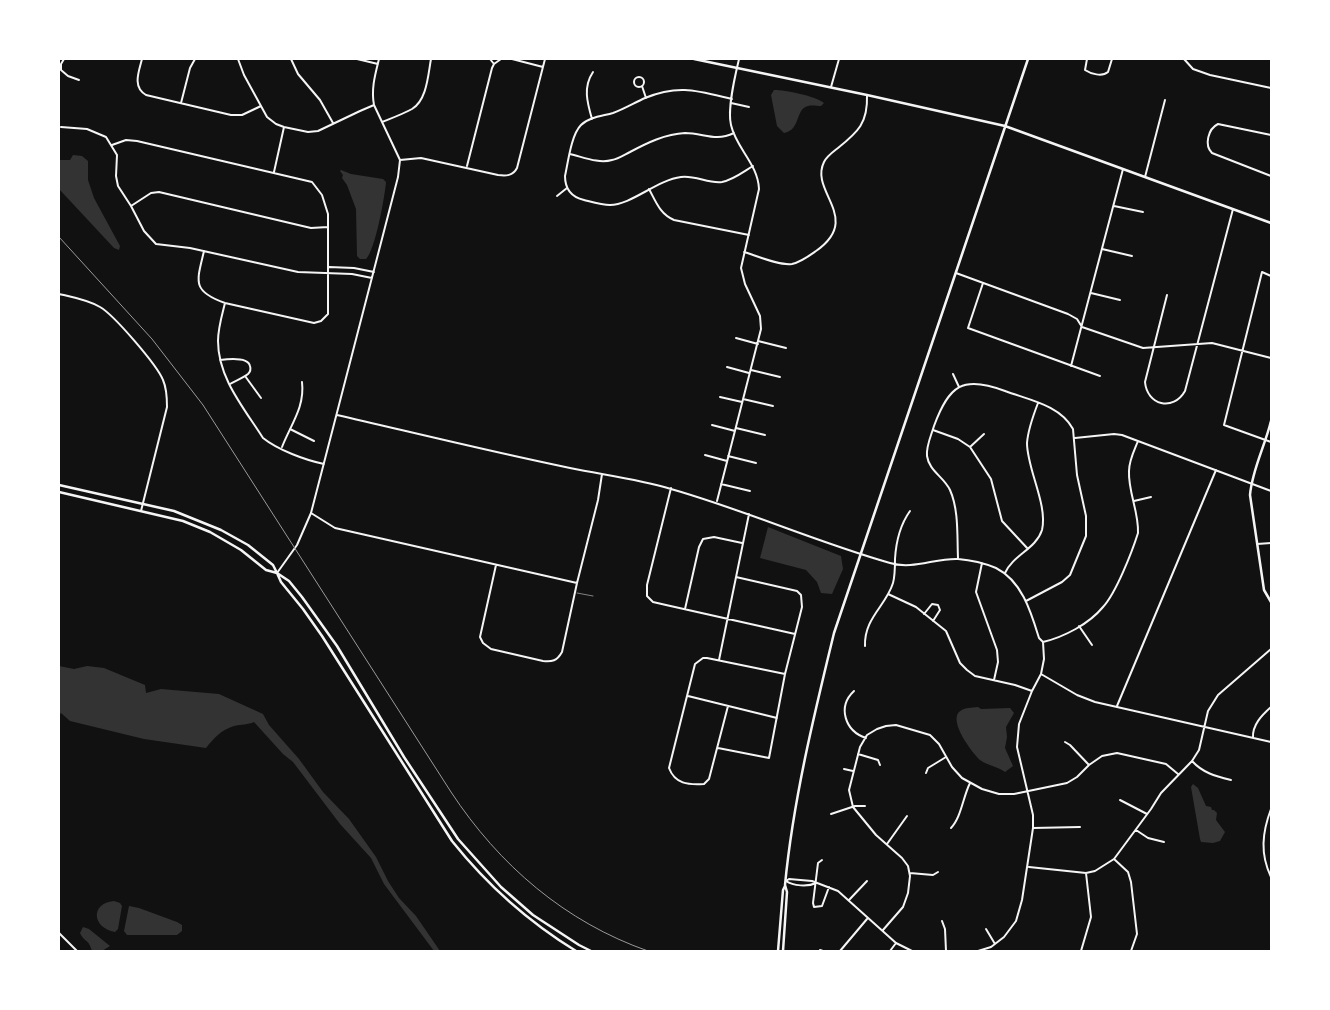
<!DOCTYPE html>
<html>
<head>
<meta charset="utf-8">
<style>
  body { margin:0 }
  #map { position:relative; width:1330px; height:1010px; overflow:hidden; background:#111; font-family:Signika,sans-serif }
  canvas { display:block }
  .frame { position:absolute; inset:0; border:60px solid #fff; pointer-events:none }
</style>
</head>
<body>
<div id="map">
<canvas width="1330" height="1010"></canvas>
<div class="frame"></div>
</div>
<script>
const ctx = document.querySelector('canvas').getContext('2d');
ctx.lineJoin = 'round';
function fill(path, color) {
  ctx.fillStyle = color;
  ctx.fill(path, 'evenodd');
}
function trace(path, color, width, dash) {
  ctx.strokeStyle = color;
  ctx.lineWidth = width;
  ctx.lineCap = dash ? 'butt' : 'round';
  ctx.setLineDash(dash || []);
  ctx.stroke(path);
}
fill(new Path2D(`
  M774,90c11,0 42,6 50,13l-3,3c-4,0 -9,-1 -13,0 -13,3 -7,24 -24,27l-7,-7 -6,-31z
  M73,155l9,1 6,5v19l6,18 26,48 -1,4 -5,-2 -55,-59v-29h11z
  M341,170l10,4 32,5 3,3c-1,14 -11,69 -20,77h-6l-3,-3 -1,-47 -9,-24 -5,-7 1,-3 -3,-4z
  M768,527l73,29 2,13 -11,25 -11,-1 -4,-11 -11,-12 -46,-12z
  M59,666l15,3 13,-3 17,2 41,17 1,8 15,-4 58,5 44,20 6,11 30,34 24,33 26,27 27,38 12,24 11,17 17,18 24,35h-6l-50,-67 -13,-26 -31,-34 -47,-62 -10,-8 -29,-32c-6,3 -13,2 -20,4 -13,4 -20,12 -28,22l-62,-9 -74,-18 -9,-8 -2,2z
  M978,707l3,2 29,-1 4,5 -8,14 1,10 -2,11 8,18 -8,6c-8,-6 -17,-6 -25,-12 -8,-7 -31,-38 -21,-48 5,-5 13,-4 19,-5z
  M1193,784l5,4 8,18 5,1 1,3h2l3,3 -1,7 9,12 -5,9 -7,2 -12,-1 -1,-3 -9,-52z
  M114,901l6,2 2,3 -4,23 -3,3c-23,-4 -25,-29 -1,-31z
  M129,906l10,2 38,14 5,3v6l-5,4h-50l-3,-4z
  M83,927l6,2 21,17 -8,5h-10c-3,-12 -8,-9 -12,-18z`), '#333');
trace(new Path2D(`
  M577,593l16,3`), '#f5f5f5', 0.5);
trace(new Path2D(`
  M64,59l-3,5v6l7,6 11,4
  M142,59c-3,12 -10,28 4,36l85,20h11l19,-9
  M238,59l6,16 23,42 9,7 8,3 24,5 10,-1 42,-20 14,-6
  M291,59l7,15 22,26 13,23
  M357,59l21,5
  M490,59l4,5
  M512,59l31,8
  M1087,59l-2,11c6,4 17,7 23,2l4,-13
  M1184,59l9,10 17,6 61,13
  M634 82a5 5 0 1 1 10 0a5 5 0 1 1-10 0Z
  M642,86l4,12
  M831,87l8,-28
  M732,99c-34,-8 -53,-15 -87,-1 -11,5 -21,11 -32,15 -10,3 -24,4 -32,12 -10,10 -13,38 -16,51 0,13 6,21 19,24 8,2 18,5 26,5 21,0 47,-25 71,-28 14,-2 28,7 41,5 11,-2 21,-10 31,-16
  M181,103l9,-35 5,-9
  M731,103l18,4
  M592,119c-5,-17 -9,-32 1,-47
  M382,122c10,-4 21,-8 30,-13 15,-9 16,-34 19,-50
  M61,127l26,2 19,8 11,18 -1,21 2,10 13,20 13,25 12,13 34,4 108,24 54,2 20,4
  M1271,135l-53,-11c-10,5 -14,21 -6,29l59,23
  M112,145l14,-5 11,1 175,41 10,13 6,19v100l-7,7 -7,2 -89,-20c-34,-12 -28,-22 -21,-52
  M570,154c13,3 29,10 42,6 6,-1 12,-5 18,-8 17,-9 35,-18 55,-19 19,0 30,9 49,0
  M400,160l21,-2 77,17c8,1 15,1 19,-7l28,-109
  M467,166l25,-98 2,-4 7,-5
  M274,172l10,-45
  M1145,177l20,-77
  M649,189c7,13 11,25 25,31l75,15
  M557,196l10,-8
  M131,206l20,-13 8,-1 135,32 17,4 17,-1
  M1114,206l29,6
  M1102,249l30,7
  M744,252c13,4 36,14 48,12 9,-2 17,-8 24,-13 47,-33 -7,-59 8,-89 3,-6 9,-10 14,-14 20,-16 30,-25 29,-53
  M329,267l25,1 20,4
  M956,273l112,41 9,5 5,8 61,21 69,-5 59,15
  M1271,276l-9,-4 -38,153 47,17
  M983,283l-15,45 132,48
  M1091,293l29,7
  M59,294c13,3 29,6 41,13 14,8 57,58 63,73 4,9 4,18 4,27l-26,104
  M1167,295l-22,87c2,23 28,30 40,9l48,-182
  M225,303c-3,12 -7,25 -7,38 0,37 26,67 45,97 15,12 42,22 61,26
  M736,338l22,6
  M758,341l28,7
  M220,360c8,-1 28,-3 30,6 1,3 0,6 -2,8 -5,4 -13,7 -18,10
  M1071,366l52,-197
  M727,367l22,6
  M751,370l29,7
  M953,374l6,13
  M245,376l16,22
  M720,397l22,5
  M743,399l30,7
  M337,415c78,18 155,37 233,53 34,7 68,11 101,21 74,21 145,53 219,74 23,7 45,-5 68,-4 13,1 26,4 38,9 26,13 35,44 43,70l4,4 1,17 -3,15 -9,17 -13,33 -2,23 16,68v13l-11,72 -6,21 -12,16 -13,10 -13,4
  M712,425l23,6
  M736,428l29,7
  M290,429l24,12
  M933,430l25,9 12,8 21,32 11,42 26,28
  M1075,438l39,-4 8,1 149,56
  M282,447c9,-23 23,-40 20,-65
  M970,447l14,-13
  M705,455l22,6
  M728,456l28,7
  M721,484l29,7
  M671,488l-24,97v11l6,6 13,3 129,29
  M717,501l44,-172 -1,-13 -15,-32 -4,-16 18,-79c-1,-25 -23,-41 -28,-64 -4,-16 4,-49 8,-66
  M1134,501l17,-4
  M311,513l24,15 242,55 -15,69c-5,9 -10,10 -19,9l-52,-12 -8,-6 -3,-6 16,-72
  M1257,544l14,-1
  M958,558c-1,-21 1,-48 -8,-68 -6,-13 -21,-19 -23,-34 -1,-10 4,-20 7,-30 15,-41 29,-51 71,-35 24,9 55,14 68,38l4,46 9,41v20l-16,39 -8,7 -36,19
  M982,563l-6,29 21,58 1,12 -4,18
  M277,573l20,-28 14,-32 87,-336 2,-17 -26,-55c-3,-16 1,-30 5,-46
  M1005,573c8,-18 31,-24 37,-43 6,-25 -15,-61 -15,-87 1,-14 6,-27 11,-40
  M577,583l21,-83 4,-26
  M888,594l28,13 30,24 14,32 7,7 8,6 40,9 17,6
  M685,609l14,-62 4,-8 11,-2 28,6
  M924,614l8,-10 6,1 2,5 -7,11
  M1079,626l13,19
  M1043,642c21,-5 46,-18 60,-35 13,-14 29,-55 35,-74 1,-21 -10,-41 -9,-62 0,-11 5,-20 9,-30
  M865,646c-1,-28 21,-40 28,-63 2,-7 2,-17 2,-24 1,-17 5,-34 15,-48
  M719,660l30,-146
  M1041,674l36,21 18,7 176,40
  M854,691c-17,16 -9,40 12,47
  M688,696l89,22
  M728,706l-19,73 -5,5c-16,1 -29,0 -35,-16l26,-104 8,-6h4l78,16
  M1117,706l99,-236
  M1253,738c-1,-13 9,-23 18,-31
  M1065,742l5,3 19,20
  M718,748l51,10 16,-84 17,-67 -1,-12 -4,-4 -61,-14
  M858,754l20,6 2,5
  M1192,761c11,12 23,15 39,19
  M844,769l9,2
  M926,773l2,-5 18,-11
  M1120,800l27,14
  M1271,809c-9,24 -11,45 0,68
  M831,814l24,-8h10
  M951,828c10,-10 12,-31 19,-45
  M1033,828l47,-1
  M1136,830l12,8 16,4
  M887,844l20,-28
  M1114,859l14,13 3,10 6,52 -6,17
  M822,860l-4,3 -5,40 1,4 8,-1 7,-19
  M1029,867l57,6 9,-2 19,-12 37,-50 10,-16 31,-32 7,-11 9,-39 10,-16 53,-46
  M910,873l23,2 5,-3
  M786,881l3,-2 23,2 26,10 58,52 16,8
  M786,881c7,5 22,6 30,2
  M849,900l18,-19
  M942,921l3,8 1,22
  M986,929l9,15
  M883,930l20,-23 5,-14 2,-17 -2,-10 -6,-8 -26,-23 -23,-28 -4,-17 11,-43 7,-12 10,-6 9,-3 10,-1 34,10 9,9 13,23 10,11 20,11 17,5h15l53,-11 10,-6 12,-12 13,-9 15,-3 49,11 12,10
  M59,933l18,18
  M820,950l3,1
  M840,951l27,-32
  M890,951l6,-8
  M1081,951l10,-34 -5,-44`), '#f5f5f5', 2);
trace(new Path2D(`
  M1271,421c-6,25 -19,49 -21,74l14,95 7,12`), '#f5f5f5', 2.5);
trace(new Path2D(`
  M694,59l173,36 138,31 266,97
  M59,485l115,26 47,19 27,15 25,20 4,8 12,8 13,16 35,49 67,111 54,82 43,48 32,28 46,30 12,6
  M59,492l124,29 27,11 31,18 25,20 11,3 4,9 22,27 19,27 130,205c36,45 75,80 124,110
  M778,951l5,-61 2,-4
  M783,951l4,-59 -2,-7c8,-84 29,-170 49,-252l194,-574`), '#f5f5f5', 2.5);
trace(new Path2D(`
  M59,237l93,102 51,66 248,387c48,73 114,130 197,159`), '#9a9a9a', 1);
</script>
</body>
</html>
